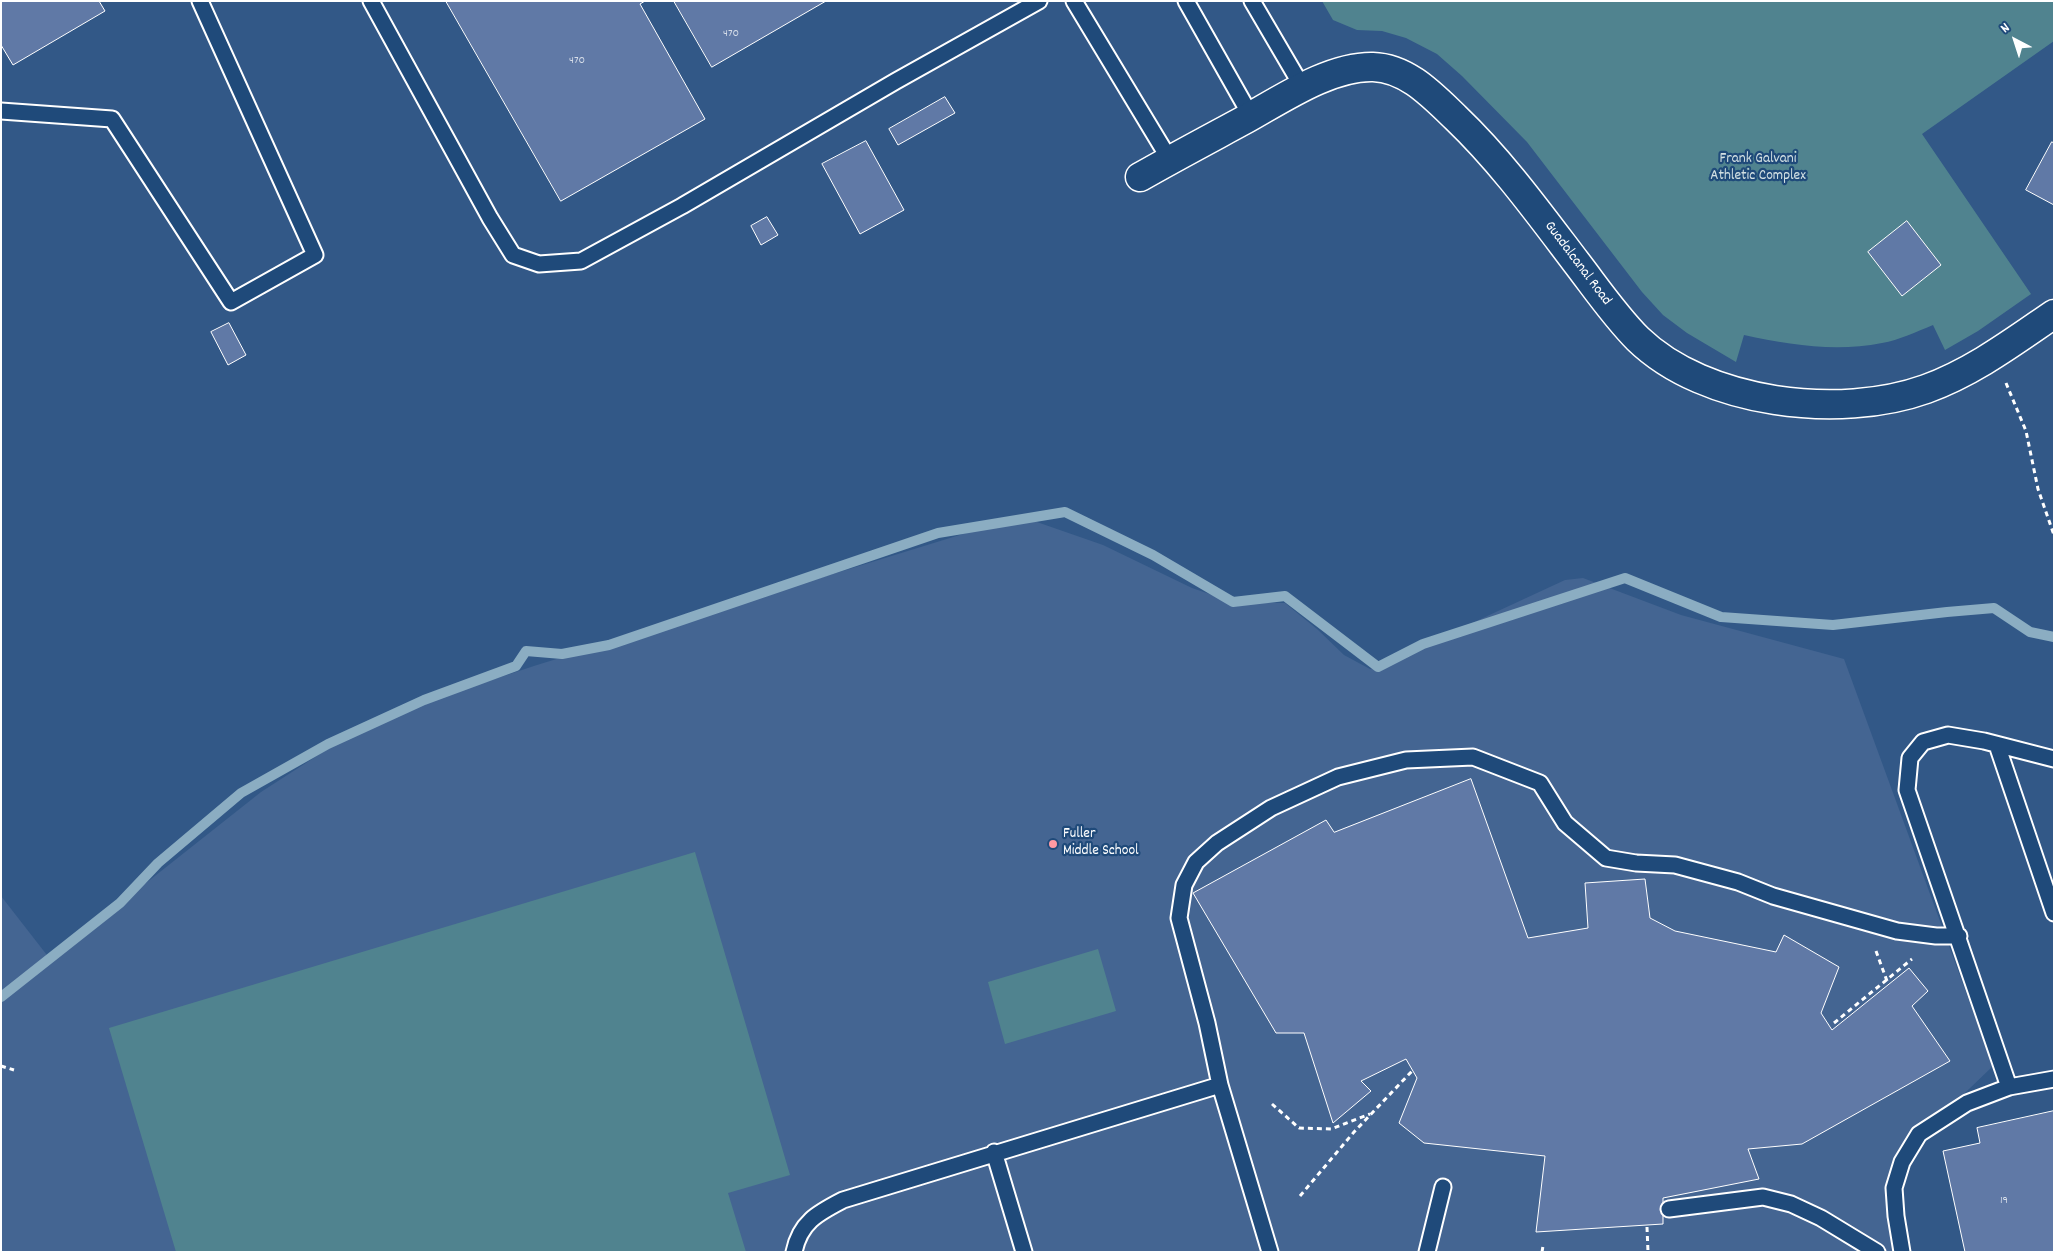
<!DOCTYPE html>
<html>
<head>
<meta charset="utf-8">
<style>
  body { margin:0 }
  #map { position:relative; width:2055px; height:1253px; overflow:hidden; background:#325887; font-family:Dekko,sans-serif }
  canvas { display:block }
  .frame { position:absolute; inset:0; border:2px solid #fff; pointer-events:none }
  .north { position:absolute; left:1990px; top:15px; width:50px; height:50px; -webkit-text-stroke:4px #1f4a7a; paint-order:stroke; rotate:320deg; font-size:14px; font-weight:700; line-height:20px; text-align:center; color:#fff }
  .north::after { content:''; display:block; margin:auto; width:18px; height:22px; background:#fff; clip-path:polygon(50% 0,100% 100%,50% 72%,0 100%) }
</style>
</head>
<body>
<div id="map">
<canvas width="2055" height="1253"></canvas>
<div class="frame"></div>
<div class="north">N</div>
</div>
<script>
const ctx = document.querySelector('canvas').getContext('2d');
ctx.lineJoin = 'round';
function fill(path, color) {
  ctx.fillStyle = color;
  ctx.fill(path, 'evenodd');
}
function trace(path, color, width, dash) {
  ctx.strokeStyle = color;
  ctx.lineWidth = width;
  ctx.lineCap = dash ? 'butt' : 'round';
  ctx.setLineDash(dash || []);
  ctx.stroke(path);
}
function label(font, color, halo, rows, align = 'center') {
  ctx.font = font + ' Dekko,sans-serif';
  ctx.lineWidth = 4.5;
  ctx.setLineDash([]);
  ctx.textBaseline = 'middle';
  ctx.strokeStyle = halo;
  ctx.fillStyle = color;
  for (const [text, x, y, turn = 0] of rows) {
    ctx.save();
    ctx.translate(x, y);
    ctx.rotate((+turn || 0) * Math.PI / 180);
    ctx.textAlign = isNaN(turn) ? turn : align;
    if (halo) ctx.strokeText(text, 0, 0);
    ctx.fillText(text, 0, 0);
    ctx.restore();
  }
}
fill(new Path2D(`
  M1015,518l19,3 69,24 89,43 41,14 52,1 32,26 27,26 26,14 35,-13 65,-32 95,-44 18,-2 98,37 163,44 149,407 -99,95 12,91h-1905v-356l49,63 211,-167 113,-73 163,-54z`), '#446592');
fill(new Path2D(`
  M1322,1h732v40l-132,93 109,160 -53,37 -33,19 -12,-25c-17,7 -34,15 -51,18 -46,9 -93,2 -138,-8l-8,27 -49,-29 -24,-18 -21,-23 -115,-150 -65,-66 -25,-22 -31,-16 -24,-7 -25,-1 -24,-10z
  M695,852l95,323 -62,18 18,59h-570l-67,-224z
  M1098,949l18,62 -111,33 -17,-62z`), '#50838f');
trace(new Path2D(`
  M1,997l119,-94 38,-40 83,-70 87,-49 96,-44 92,-34 10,-15 36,3 47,-9 329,-112 127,-21 88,43 80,47 52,-6 93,71 45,-23 202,-66 96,39 112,8 114,-13 47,-4 36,24 24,5`), '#8badc2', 10);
const building = new Path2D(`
  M1,1h98l6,10 -92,54 -12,-20z
  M446,1h199l-5,3 65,115 -144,82z
  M674,1h152l-114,66z
  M945,97l10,16 -57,32 -9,-16z
  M866,141l38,69 -44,24 -38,-70z
  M2052,142l2,1v62l-28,-15z
  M767,217l11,18 -17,10 -10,-19z
  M1907,221l34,44 -39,31 -34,-44z
  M229,323l17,32 -18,10 -17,-33z
  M1471,779l57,159 60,-10 -3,-45 60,-4 5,39 25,13 101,21 8,-17 55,32 -18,46 11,17 77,-62 19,23 -16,15 38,55 -148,83 -54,5 11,30 -96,19v26l-127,8 9,-76 -121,-13 -25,-20 18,-45 -11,-19 -45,22 10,10 -38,32 -29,-90h-28l-83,-140 133,-73 8,12z
  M2054,1111v141h-89l-22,-101 37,-8 -3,-15z`);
fill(building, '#6079a6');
trace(building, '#fff', 1);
const service = new Path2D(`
  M371,1l119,217 23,37 26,9 42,-3 101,-55 214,-125 143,-80
  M1074,1l96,159
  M1186,1l65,115
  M1252,1l51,87
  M1,111l111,8 119,183 84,-47 -115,-254
  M1997,745l57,168
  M1220,1085l-13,-62 -28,-105 5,-33 12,-23 21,-19 54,-35 67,-31 68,-17 67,-3 67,26 25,40 41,35 30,5 39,2 63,17 35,14 124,35 39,5h23
  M2009,1087l-102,-297 3,-32 13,-16 25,-7 36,6 70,18
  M994,1152l30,100
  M1669,1209l94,-12 28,7 30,14 56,34
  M794,1252c6,-30 24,-39 49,-52l377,-115 50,167
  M1427,1252l16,-65
  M1902,1252l-6,-36 -2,-28 8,-26 17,-28 48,-31 42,-16 45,-8`);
const minor = new Path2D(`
  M1140,177c35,-20 71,-39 106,-58 36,-20 84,-53 127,-52 34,1 59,28 83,51 45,43 82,94 120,144 20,26 39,54 62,77 67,65 202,81 288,50 47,-17 87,-47 128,-75`);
trace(service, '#fff', 19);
trace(minor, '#fff', 31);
trace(new Path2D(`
  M2006,383l20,48 12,58 16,46
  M1876,951l11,30
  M1834,1023l78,-64
  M1,1066l13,4
  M1272,1104l27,24 32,1 39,-15
  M1300,1196l54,-64 59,-62
  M1647,1227l1,25
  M1542,1252l1,-6`), '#fff', 3, [5, 4]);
trace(service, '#1f4a7a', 15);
trace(minor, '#1f4a7a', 28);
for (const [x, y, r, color] of [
  [1053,844,5,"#ff9aa2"]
]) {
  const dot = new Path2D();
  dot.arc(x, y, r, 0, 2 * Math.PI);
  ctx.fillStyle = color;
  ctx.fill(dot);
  trace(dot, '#1f4a7a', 2);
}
label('12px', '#d7dee9', null, [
  ["470",731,34],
  ["470",577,61],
  ["19",2004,1201]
]);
label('15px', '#d3e0e3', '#1f4a7a', [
  ["Frank Galvani",1758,160],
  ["Athletic Complex",1758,177]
]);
label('15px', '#fff', '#1f4a7a', [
  ["Guadalcanal Road",1577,264,53]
]);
label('15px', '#fff', '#1f4a7a', [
  ["Fuller",1063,835],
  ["Middle School",1063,852]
], 'left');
</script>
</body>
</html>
